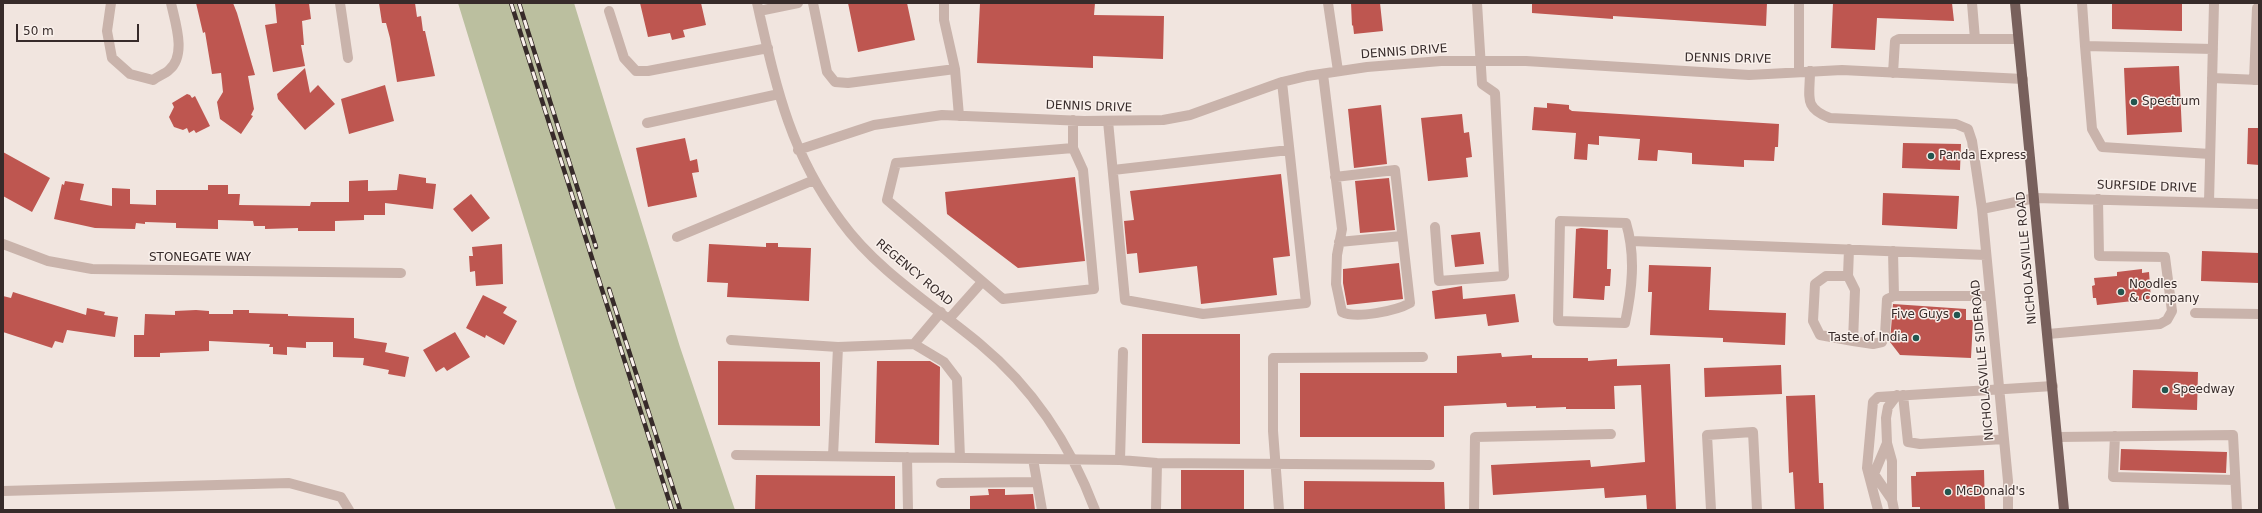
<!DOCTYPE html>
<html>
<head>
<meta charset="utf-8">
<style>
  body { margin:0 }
  #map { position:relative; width:2262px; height:513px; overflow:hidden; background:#f1e5df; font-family:"DejaVu Sans",sans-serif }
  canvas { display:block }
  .frame { position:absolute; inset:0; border:4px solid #372b2a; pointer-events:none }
  .scale { position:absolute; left:16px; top:24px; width:123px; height:18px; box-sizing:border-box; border:2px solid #372b2a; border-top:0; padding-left:5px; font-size:12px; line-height:14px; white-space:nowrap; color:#372b2a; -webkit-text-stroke:3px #f9f0eb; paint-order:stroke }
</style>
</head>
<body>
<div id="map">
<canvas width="2262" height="513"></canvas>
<div class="frame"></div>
<div class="scale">50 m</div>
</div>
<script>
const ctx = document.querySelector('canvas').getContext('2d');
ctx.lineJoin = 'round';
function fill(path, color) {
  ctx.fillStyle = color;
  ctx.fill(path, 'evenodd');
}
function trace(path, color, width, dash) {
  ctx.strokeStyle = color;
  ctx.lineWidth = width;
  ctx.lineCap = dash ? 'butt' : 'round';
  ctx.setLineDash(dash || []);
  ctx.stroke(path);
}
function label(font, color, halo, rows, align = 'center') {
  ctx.font = font + ' "DejaVu Sans",sans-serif';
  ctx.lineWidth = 3;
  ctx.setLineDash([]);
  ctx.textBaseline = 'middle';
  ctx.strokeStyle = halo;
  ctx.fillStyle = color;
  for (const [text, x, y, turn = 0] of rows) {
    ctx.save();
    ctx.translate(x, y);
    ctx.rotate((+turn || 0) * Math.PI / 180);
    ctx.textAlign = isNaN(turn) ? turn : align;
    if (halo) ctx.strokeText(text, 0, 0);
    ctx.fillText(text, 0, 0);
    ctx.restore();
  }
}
fill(new Path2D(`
  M458,3h116l106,344 55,163h-119l-40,-122z`), '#bbbf9f');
fill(new Path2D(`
  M196,3h37l4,10 18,62 -7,1 6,33 -3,6 2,1 -12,18 -21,-15 -3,-17 6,-10 -2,-19 -9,1 -7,-42 -2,1z
  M275,3h34l2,16 -9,2 2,24h-3l4,21 -32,6 -8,-47 12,-2z
  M379,3h36l2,14 4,-1 2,15h2l10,45 -38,6 -7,-44 -4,-15h-4z
  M640,3h61l5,22 -23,5 2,7 -13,3 -2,-7 -22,4z
  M848,3h59l8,37 -57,12z
  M980,3h115l-1,12 70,1 -1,43 -70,-3v12l-116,-5z
  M1351,3h29l3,28 -29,3 -1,-9 -1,1z
  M1532,3h235l-1,23 -153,-10v3l-81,-6z
  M1833,3h119l2,18 -77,-3 -2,32 -44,-2z
  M2112,3h70v28l-70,-2z
  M2179,66l3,66 -55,3 -3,-67z
  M305,68l5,25 8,-8 17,19 -30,26 -27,-31 -1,-5z
  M385,85l9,36 -45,13 -8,-35z
  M187,94l3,1 2,3 3,-2 15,30 -14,7 -2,-3 -5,3 -2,-5 -4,2 -9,-3 -5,-10 5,-10 -2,-4z
  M1547,103l22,2v4l3,2 207,13 -1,23h-3l-1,14 -30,-1v7l-52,-3v-11l-34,-3 -1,11 -19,-1 2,-21 -41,-3v9l-11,-1 -1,16 -13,-1 2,-26 -44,-3 2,-23 13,1z
  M1381,105l6,59 -33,4 -6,-59z
  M1462,114l2,19 5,-1 3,25 -6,1 2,19 -40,4 -7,-63z
  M2248,128h11v37l-12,-1z
  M685,138l5,23 7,-2 2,13 -7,1 5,24 -49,10 -12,-59z
  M1903,143l58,1 -1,26 -58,-2z
  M3,152l47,26 -18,34 -29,-16z
  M399,174l27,4v5l10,1 -3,25 -48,-6v12h-21v5l-29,1v10h-37v-3l-33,1v-3h-11l-1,-5 -35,-1v9l-42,-1v-5l-31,-1v2l-9,-1 -1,6 -40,-1 -41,-9 8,-35 2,1 1,-4 19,3 -4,16 32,6v-18l18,1v15l26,1v-15h52v-5h20v9h12l-1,11 71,1 1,-4h38v-21l19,-1v11l29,-1z
  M1281,174l9,82 -17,2 4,37 -76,9 -4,-38 -58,7 -2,-20 -10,1 -3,-33 10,-1 -4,-29z
  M1075,177l10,84 -67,7 -71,-54 -2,-22z
  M1389,178l6,52 -35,3 -5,-52z
  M1883,193l76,3 -2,33 -75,-4z
  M471,194l19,24 -18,14 -19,-23z
  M1581,228l27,2 -1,39h4l-1,17h-5l-1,14 -31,-2 3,-69z
  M1480,232l4,32 -29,3 -4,-32z
  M766,243h12v4l33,1 -2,53 -82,-4 1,-14 -21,-1 2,-38 57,3z
  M502,244l1,40 -27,2 -1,-15 -5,1 -1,-16h4l-1,-9z
  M2202,251l57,2v30l-58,-2z
  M1399,263l4,36 -56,6 -4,-22v-14z
  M1649,265l62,2 -2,43 77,3 -1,32 -62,-3v-4l-73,-3 2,-43h-4z
  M2142,269v4l7,-1 2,27 -54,6 -1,-7h-3l-1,-12 3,-1 -1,-7 23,-2v-4z
  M1462,286l1,13 52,-5 4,28 -31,4 -2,-12 -51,5 -3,-28z
  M13,292l73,23 1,-7 18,4 -1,3 14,2 -3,20 -48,-7 -4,13 -8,-2 -3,7 -49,-16v-36l8,2z
  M483,295l24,12 -4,6 14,8 -13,24 -18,-10 -1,3 -19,-10z
  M1893,304l73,5v11h7l-2,38 -71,-3 -10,-13z
  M233,310h16v3l39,1v2l66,2v20l33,5 -2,9 24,5 -4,20 -17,-3 1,-4 -26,-5 1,-7 -31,-1v-15h-27v6l-19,-1v8l-14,-1v-7h-4l1,-3 -61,-3v10l-49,2v4h-26v-22h10l1,-21 30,1v-4l21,-1 13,1v3h24z
  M455,332l15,25 -23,14 -3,-4 -8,5 -13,-22z
  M1142,334h98v110l-98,-1z
  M1501,353l1,4 30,-2v3h56v3l29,-2v7l53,-2 6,146h-29l-1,-15 -41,3 -1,-10 -111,7 -2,-30 99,-5 1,7 54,-5 -4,-77 -27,1 1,23h-49v-2l-30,1v-2l-29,1 -1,-4 -62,3v31h-144v-64h157v-17z
  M718,361l102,1v64l-102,-1z
  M877,361h53l10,6 -1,78 -64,-2z
  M1781,365l1,29 -77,3 -1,-29z
  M2133,370l65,2 -1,38 -65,-2z
  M1815,395l4,88h4l1,27h-29l-2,-38 -4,1 -3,-77z
  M2121,449l106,3 -1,21 -106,-3z
  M1181,470h63v40h-63z
  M1984,470l1,40h-65v-3h-8l-1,-31h5v-4z
  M756,475l139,1v34h-140z
  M1304,481l140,1 1,28h-141z
  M988,489h17v6l28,-1 2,16h-65v-14l19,-1z`), '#be5650');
trace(new Path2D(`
  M111,3l-4,28 5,27 18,16 23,6c5,-4 12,-6 16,-10 18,-15 6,-48 2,-67
  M340,3l8,55
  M757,3c19,83 32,148 84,218 36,50 92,84 139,123 53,44 91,102 115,166
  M813,3l14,69 8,10 13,1 107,-14
  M944,3v17l11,49 4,47
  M1328,3l10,68
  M1799,3v69
  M1972,3l3,36
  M2082,3l3,43 128,3
  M609,11l15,47 12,13h12l120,-23
  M759,11l39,-8
  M2085,46l7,83 10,18 108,7
  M1810,71c0,26 -7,37 20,47l126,6 12,5 4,12 10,68 26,272v29
  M1893,73l2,-32 4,-2h119
  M1323,74l19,155 -5,26 -1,29 6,28c14,7 54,-1 68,-9l-15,-133 -60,7
  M2212,78l47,2
  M2254,80l3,-72 2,-1
  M1073,120v28l-177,15 -9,37 116,99 91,-10 -11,-119 -10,-22
  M1108,121l17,179 78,14 103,-11 -24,-221
  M647,123l132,-29
  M798,150l76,-25 68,-10 142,6 79,-1 27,-5 92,-33 25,-6 60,-9 74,-6h85l223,14 93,-5 181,9
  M1113,170l176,-20
  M2209,202l5,-199
  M1982,209l53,-11 224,6
  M1560,221l66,2c10,33 6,67 -1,100l-67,-2z
  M1435,227l4,54 65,-5 -9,-183 -13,-9 -5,-81
  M677,237l137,-57
  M1632,241l354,14
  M1339,242l63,-6
  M3,244l45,17 44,8 309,4
  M1893,251l1,45h96
  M1848,276l7,14 -2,51 -33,-6 -7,-14 2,-37 11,-8h22l1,-27
  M2195,313l64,1
  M949,319l33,-37
  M2048,334l112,-10 7,-4 5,-9 -7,-54 -66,-1 -1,-57
  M731,340l107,7
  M1853,341l20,3 9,-2 3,-7 2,-36 7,-3
  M914,344l30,18 13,17 3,79
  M1903,395l5,47 12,2 84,-5
  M2115,436l-2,41 122,3
  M2058,437l175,-2 4,75
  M1887,443l5,18v39
  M736,455l384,5 37,3 273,2
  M833,456l5,-109 76,-3 27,-32
  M907,457l1,53
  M1033,459l9,51
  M1120,460l3,-108
  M941,483l96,-1
  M3,491l286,-8 52,14 8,13
  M1156,510l1,-47
  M1279,510l-6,-79v-73l150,-1
  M1474,510l1,-73 136,-3
  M1711,510l-4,-75 46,-3 4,78
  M1878,510l-11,-42 6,-66 5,-5 175,-11
  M1894,510l-2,-10 -18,-26 13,-31 -1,-25 2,-11 9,-12`), '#c9b3ab', 10);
trace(new Path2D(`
  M2015,3l49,507`), '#78605c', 10);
const rail = new Path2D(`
  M511,3l161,507
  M519,3l77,244
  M609,289l71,221`);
trace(rail, '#372b2a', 4.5);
trace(rail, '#f9f0eb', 3, [9]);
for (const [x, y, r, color] of [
  [2134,102,4,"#22564f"],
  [1931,156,4,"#22564f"],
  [2121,292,4,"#22564f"],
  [1957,315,4,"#22564f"],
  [1916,338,4,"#22564f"],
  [2165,390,4,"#22564f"],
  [1948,492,4,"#22564f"]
]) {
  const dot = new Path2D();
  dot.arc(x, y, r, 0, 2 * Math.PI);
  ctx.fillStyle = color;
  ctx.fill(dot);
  trace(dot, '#f9f0eb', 1.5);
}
label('12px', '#372b2a', '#f9f0eb', [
  ["DENNIS DRIVE",1404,52,-4],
  ["DENNIS DRIVE",1728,59,1],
  ["DENNIS DRIVE",1089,107,2],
  ["SURFSIDE DRIVE",2147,187,2],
  ["STONEGATE WAY",200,258],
  ["NICHOLASVILLE ROAD",2027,258,-95],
  ["REGENCY ROAD",914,273,40],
  ["NICHOLASVILLE SIDEROAD",1983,360,-95]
]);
label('12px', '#372b2a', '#f9f0eb', [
  ["Spectrum",2142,102],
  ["Panda Express",1939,156],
  ["Noodles",2129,285],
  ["& Company",2129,299],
  ["Five Guys",1949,315,"right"],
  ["Taste of India",1908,338,"right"],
  ["Speedway",2173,390],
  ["McDonald's",1956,492]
], 'left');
</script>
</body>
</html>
